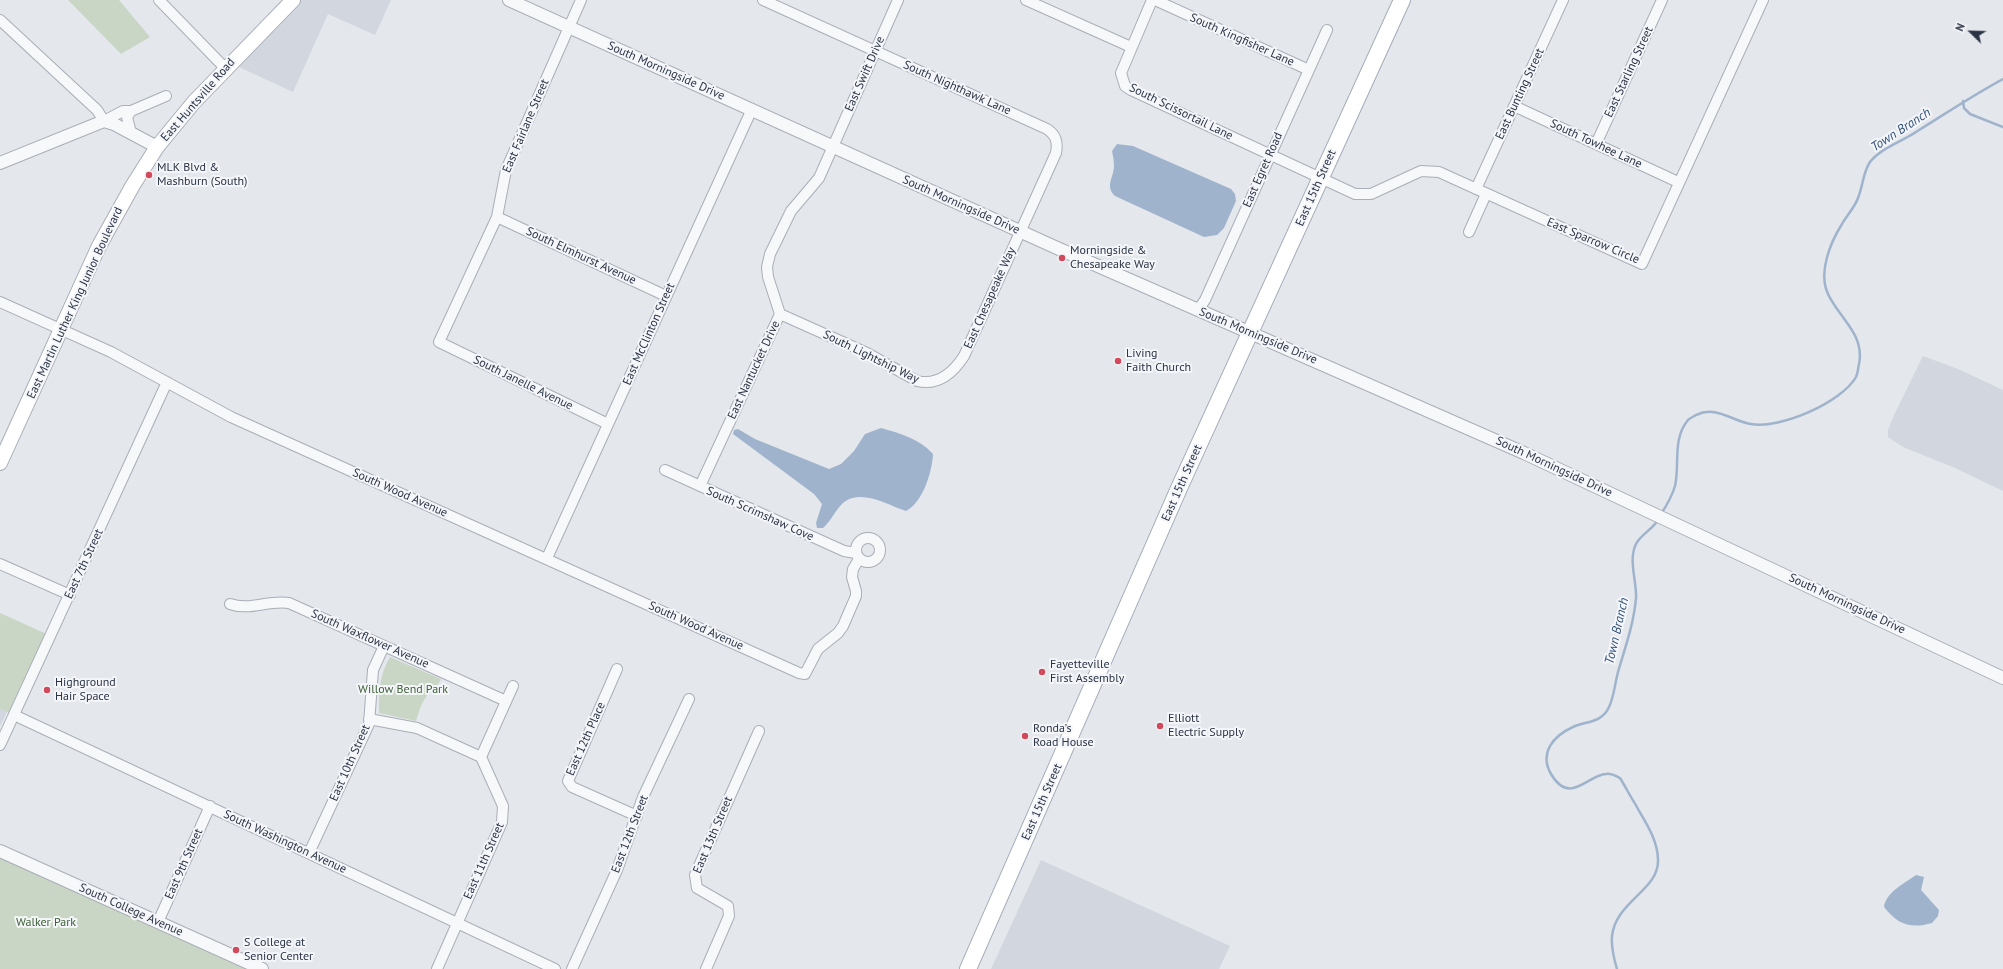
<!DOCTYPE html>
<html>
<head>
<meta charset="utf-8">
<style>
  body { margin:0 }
  #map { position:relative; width:2003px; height:969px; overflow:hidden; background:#e4e7ec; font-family:"PT Sans",sans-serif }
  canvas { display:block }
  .north { position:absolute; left:1951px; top:12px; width:40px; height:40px; -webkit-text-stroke:3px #f4f6f9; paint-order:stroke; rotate:293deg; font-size:11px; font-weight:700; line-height:16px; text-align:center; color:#2b3445 }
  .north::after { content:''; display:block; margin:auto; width:14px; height:18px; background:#2b3445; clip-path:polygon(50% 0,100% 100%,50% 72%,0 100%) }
</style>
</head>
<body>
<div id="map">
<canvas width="2003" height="969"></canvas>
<div class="north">N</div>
</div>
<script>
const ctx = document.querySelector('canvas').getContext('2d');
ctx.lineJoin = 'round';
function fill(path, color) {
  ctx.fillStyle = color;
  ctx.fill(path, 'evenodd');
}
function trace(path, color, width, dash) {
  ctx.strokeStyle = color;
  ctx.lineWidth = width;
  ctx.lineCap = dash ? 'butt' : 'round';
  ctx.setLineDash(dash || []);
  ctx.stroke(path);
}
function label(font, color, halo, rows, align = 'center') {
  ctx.font = font + ' "PT Sans",sans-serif';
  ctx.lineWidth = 4;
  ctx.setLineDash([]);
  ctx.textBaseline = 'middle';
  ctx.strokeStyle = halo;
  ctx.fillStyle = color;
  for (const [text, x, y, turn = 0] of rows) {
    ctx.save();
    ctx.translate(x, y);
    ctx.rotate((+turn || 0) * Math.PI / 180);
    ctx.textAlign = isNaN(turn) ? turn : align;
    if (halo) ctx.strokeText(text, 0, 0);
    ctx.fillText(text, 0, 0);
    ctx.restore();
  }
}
fill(new Path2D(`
  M293,0h98l-16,35 -47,-21 -35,78 -56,-26z
  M1923,356l35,13 45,21v101l-48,-23 -52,-21 -15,-10v-7l7,-17z
  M0,709l7,3 -7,14z
  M1041,860l189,86 -11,23h-228z`), '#d2d6de');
fill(new Path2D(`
  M68,0h51l31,37 -29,17z
  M0,613l51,23 -37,79 -14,-6z
  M390,657l51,22c-3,8 -9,10 -14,17 -6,7 -8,16 -11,25l-37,-8c0,-21 0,-38 11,-56z
  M0,851l262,118h-262z`), '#c9d6c5');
fill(new Path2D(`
  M1117,144l16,2 98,43 4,5 1,7 -12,27 -7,7 -13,2 -89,-41c-10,-10 -2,-17 -1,-29 0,-6 -1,-11 -2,-16z
  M881,428c18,5 39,11 52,26 -1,18 -10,48 -27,57 -18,-6 -47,-24 -64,-7 -7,7 -11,17 -19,24h-6l-1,-5 6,-19 -8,-10 -81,-60 1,-4 4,-1 17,10 74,30 12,-5 13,-13 11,-17z
  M1916,875l8,2 -3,13 18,20 -1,6 -6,7c-21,6 -34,2 -48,-16 2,-15 21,-24 32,-32z`), '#9fb4cc');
trace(new Path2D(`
  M1963,101l1,7 6,6 33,13
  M1661,514c6,-9 11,-18 14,-28 5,-21 -3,-47 13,-66 2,-2 5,-3 8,-5 21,-10 35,6 55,9 29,5 90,-21 105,-47 2,-4 2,-9 3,-13 6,-30 -20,-46 -31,-70 -10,-21 2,-51 14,-70 5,-9 13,-17 16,-26 5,-12 5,-26 12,-36 11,-14 31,-20 46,-30 29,-18 57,-37 87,-53
  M1617,969c-3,-10 -6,-22 -5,-33 4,-35 47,-46 46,-76 0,-21 -14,-40 -24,-58 -5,-8 -9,-16 -14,-24 -4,-2 -9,-5 -14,-4 -19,1 -36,32 -55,0 -12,-21 2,-38 22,-47 13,-6 29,-4 36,-20 5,-10 6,-24 9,-35 7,-24 16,-49 18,-74 1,-16 -8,-38 0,-54 5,-10 16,-14 22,-24`), '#9fb4cc', 2.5);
const minor = new Path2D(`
  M159,0l66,68
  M581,0l-75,170 -9,47 -58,125 169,82
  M763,0l284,129c9,6 11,13 9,24l-92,203c-11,17 -26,30 -47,25l-50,-28 -87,-39
  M1026,0l105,47
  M1152,0l-31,73 4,13 6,4 224,104h16l50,-23 18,1 203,92 121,-264
  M1155,0l154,70
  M0,20l97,90 7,11 19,-10h8
  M1514,106l164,76
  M131,133l-4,-16 4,-6 35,-15
  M1596,144l66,-144
  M1476,189l87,-189
  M497,217l169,79
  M1469,232l17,-38
  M0,302l111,50 120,65 568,256 6,1 13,-25 20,-16 5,-7 13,-30v-5l-4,-14 1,-8 6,-10
  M1198,310l7,-10 122,-270
  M665,470l179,81 12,2
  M700,486l80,-172 -12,-37 -1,-10 3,-13 21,-43 28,-33 79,-178
  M856 550a12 12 0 1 1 24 0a12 12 0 1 1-24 0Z
  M547,558l205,-449
  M0,564l70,31
  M230,604c19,7 38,-4 59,-1l217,98
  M617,669l-49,112 4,6 65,29
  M14,715l541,254
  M369,719l48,9 64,29
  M0,745l167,-363
  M309,853l60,-129 4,-54 11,-24
  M158,922l52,-116
  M437,969l65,-147 1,-16 -22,-49 32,-71
  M572,969l45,-99 26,-73 46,-98
  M706,969l23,-53 -1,-10 -31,-18 -2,-13 64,-144`);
const tertiary = new Path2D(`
  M509,0l548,248 467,205 479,225
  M0,163l104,-42 10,3 43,23
  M0,851l262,118`);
const secondary = new Path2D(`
  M0,463l99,-217 34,-61 24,-38 37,-45 99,-102`);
const primary = new Path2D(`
  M968,969l212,-483 222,-486`);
trace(minor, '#a9aeb7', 12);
trace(tertiary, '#a9aeb7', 14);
trace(secondary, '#a9aeb7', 16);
trace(primary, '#a3abb8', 18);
trace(minor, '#f7f8fa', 10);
trace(tertiary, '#f7f8fa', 12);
trace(secondary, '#fff', 14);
trace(primary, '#fff', 16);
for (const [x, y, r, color] of [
  [149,175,4,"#d1495b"],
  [1062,258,4,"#d1495b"],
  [1118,361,4,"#d1495b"],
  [1042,672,4,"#d1495b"],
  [47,690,4,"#d1495b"],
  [1160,726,4,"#d1495b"],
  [1025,736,4,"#d1495b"],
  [236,950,4,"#d1495b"]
]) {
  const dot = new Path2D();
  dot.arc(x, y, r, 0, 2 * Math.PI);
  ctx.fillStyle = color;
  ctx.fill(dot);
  trace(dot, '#f4f6f9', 1.5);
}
label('12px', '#2b3445', '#f4f6f9', [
  ["South Kingfisher Lane",1242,40,24],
  ["South Morningside Drive",666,71,24],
  ["East Starling Street",1629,72,-65],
  ["East Swift Drive",865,74,-66],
  ["South Nighthawk Lane",957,88,24],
  ["East Bunting Street",1520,94,-65],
  ["East Huntsville Road",198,100,-49],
  ["South Scissortail Lane",1181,112,26],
  ["East Fairlane Street",526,126,-67],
  ["South Towhee Lane",1596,144,25],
  ["East Egret Road",1263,170,-66],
  ["East 15th Street",1316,188,-66],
  ["South Morningside Drive",961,205,24],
  ["East Sparrow Circle",1593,241,23],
  ["South Elmhurst Avenue",581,256,25],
  ["East Chesapeake Way",990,298,-66],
  ["East Martin Luther King Junior Boulevard",75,303,-65],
  ["East McClinton Street",649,334,-66],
  ["South Morningside Drive",1258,336,23],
  ["South Lightship Way",871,357,26],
  ["East Nantucket Drive",754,370,-65],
  ["South Janelle Avenue",523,383,26],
  ["South Morningside Drive",1554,467,25],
  ["East 15th Street",1182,483,-66],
  ["South Wood Avenue",400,493,24],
  ["South Scrimshaw Cove",760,514,24],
  ["East 7th Street",84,564,-65],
  ["South Morningside Drive",1847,604,25],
  ["South Wood Avenue",696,626,24],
  ["South Waxflower Avenue",370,639,24],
  ["East 12th Place",586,739,-66],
  ["East 10th Street",350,763,-66],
  ["East 15th Street",1042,802,-66],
  ["East 12th Street",630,834,-69],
  ["East 13th Street",713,835,-67],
  ["South Washington Avenue",285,842,25],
  ["East 11th Street",484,861,-66],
  ["East 9th Street",184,864,-66],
  ["South College Avenue",131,910,24]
]);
label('12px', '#2b3445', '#f4f6f9', [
  ["MLK Blvd &",157,168],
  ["Mashburn (South)",157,182],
  ["Morningside &",1070,251],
  ["Chesapeake Way",1070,265],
  ["Living",1126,354],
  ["Faith Church",1126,368],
  ["Fayetteville",1050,665],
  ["First Assembly",1050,679],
  ["Highground",55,683],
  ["Hair Space",55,697],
  ["Elliott",1168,719],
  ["Electric Supply",1168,733],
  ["Ronda’s",1033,729],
  ["Road House",1033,743],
  ["S College at",244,943],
  ["Senior Center",244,957]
], 'left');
label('12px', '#3f6138', '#f4f6f9', [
  ["Willow Bend Park",403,690],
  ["Walker Park",46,923]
]);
label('italic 13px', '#34527a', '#f4f6f9', [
  ["Town Branch",1901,130,-33],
  ["Town Branch",1617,631,-77]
]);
</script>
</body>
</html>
